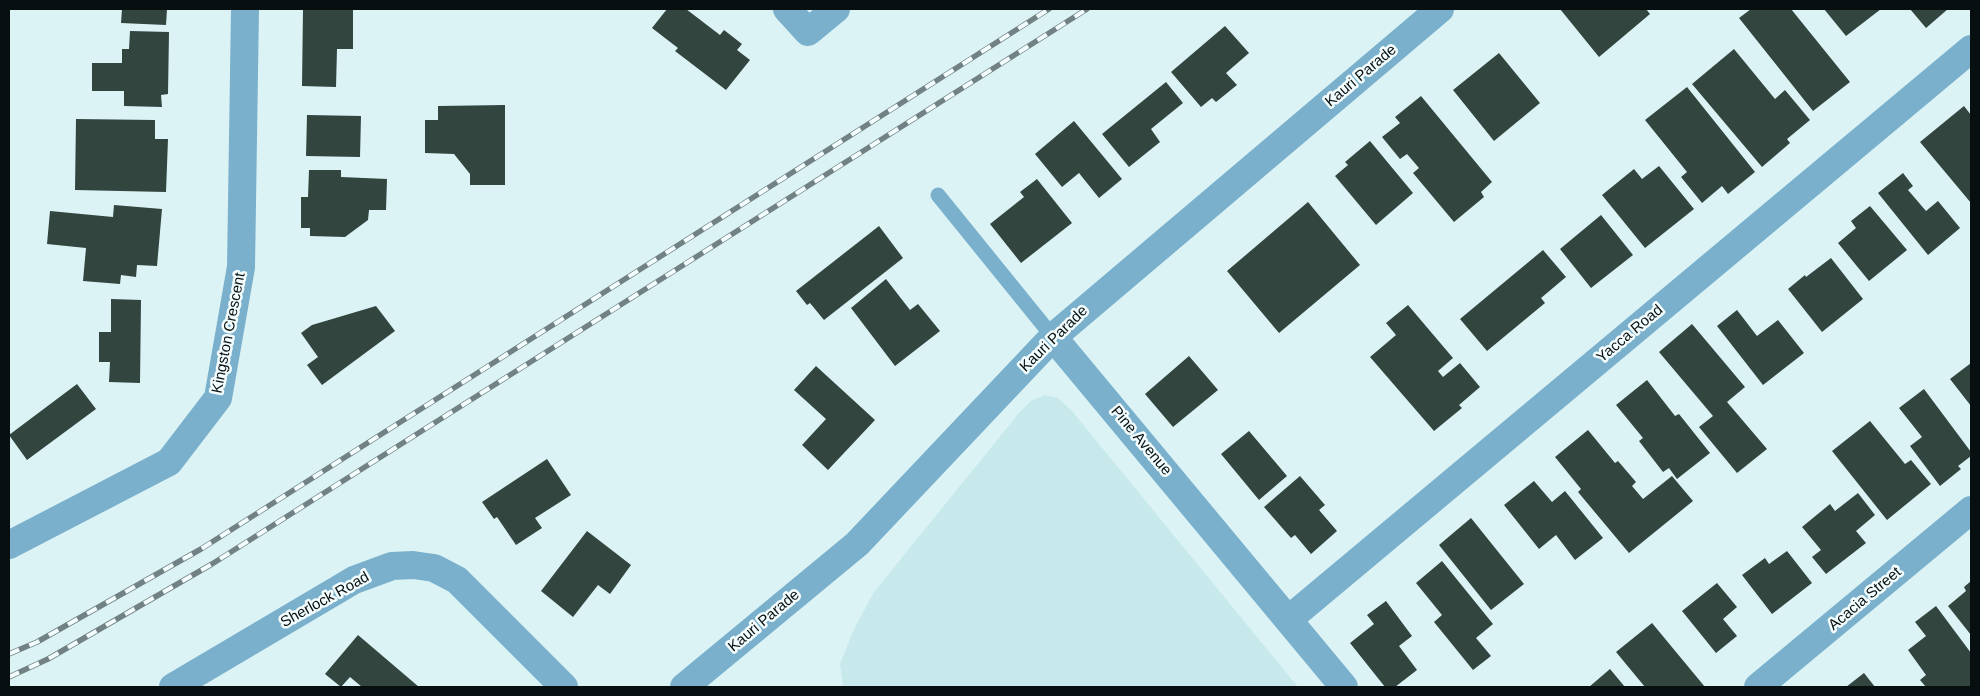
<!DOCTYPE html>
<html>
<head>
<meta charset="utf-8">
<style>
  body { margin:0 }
  #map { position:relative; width:1980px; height:696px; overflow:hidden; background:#dbf3f5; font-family:Helvetica,sans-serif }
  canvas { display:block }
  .frame { position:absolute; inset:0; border:10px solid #070f10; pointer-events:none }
</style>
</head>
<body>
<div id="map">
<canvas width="1980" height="696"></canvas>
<div class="frame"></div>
</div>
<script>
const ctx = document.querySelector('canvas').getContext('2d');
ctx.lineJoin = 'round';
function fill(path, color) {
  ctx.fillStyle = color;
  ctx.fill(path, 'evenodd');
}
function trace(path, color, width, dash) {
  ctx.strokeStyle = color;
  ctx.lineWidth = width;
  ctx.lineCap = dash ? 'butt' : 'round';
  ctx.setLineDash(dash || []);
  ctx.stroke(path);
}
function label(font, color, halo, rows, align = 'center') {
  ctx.font = font + ' Helvetica,sans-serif';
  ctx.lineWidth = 5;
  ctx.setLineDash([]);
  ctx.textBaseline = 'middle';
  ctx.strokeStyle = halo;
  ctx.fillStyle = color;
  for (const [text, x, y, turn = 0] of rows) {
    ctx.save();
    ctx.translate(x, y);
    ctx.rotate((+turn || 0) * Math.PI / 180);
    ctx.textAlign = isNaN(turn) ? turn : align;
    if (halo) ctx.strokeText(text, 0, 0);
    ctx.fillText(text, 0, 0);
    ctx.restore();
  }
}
fill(new Path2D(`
  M1045,395l13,3 14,13 226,276h-455l-3,-23 14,-35 20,-37 145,-179 12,-12z`), '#c8e9ec');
fill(new Path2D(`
  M122,9h45l-1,16 -45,-2z
  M303,9h50v40h-16l-1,38 -34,-1z
  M667,9h19l34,26 4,-5 18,14 -5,6 13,10 -24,30 -51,-39 3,-3 -26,-20z
  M1560,9h86l4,5 -51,43z
  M1751,9h40l59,73 -37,29 -74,-93z
  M1824,9h57l-35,27z
  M1910,9h38l-22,19z
  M1225,26l24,27 -23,20 11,12 -21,17 -4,-4 -11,9 -30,-35z
  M130,31l39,1 -1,62 -7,1 1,12 -38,-1v-15h-32v-28h30v-14h7z
  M1734,49l41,50 10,-9 25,30 -23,19 3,4 -28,24 -70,-83z
  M1499,53l41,50 -46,38 -41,-51z
  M1166,82l17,21 -32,26 9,13 -31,25 -27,-33z
  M1687,87l68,85 -27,22 -6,-8 -20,17 -21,-26 6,-5 -42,-52z
  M1421,96l71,86 -11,10 3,5 -30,25 -41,-49 6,-5 -12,-14 -7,5 -18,-22 18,-14 -5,-6z
  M505,105v80h-35v-11l-16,-20 -29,-1v-33h13v-14z
  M1964,106l7,9v88l-51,-61z
  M307,115l54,1 -1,41 -54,-1z
  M76,119l79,1v19h13l-2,53 -91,-2z
  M1074,121l48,58 -23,19 -20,-25 -17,14 -27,-33z
  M1370,141l43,52 -37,32 -41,-49 13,-11 -3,-3z
  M1659,166l35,43 -49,39 -43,-53 32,-26 8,10z
  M309,170h32v7l46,2 -1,31h-17l-1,10 -23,17 -35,-1v-8h-9v-31h7z
  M1903,173l10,13 -5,4 18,21 12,-10 22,27 -32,27 -50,-62z
  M1037,179l35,44 -51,40 -31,-39 34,-27 -4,-5z
  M1308,202l52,63 -81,68 -52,-62z
  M114,205l48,4 -5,57 -20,-1 -1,12 -15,-2 -1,9 -37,-3 3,-33 -39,-4 3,-33 63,6z
  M1870,206l37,44 -38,31 -31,-38 18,-15 -5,-7z
  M1601,215l32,40 -42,33 -31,-39z
  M879,226l24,32 -79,62 -14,-17 -3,2 -11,-14z
  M1543,250l23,27 -25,21 4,5 -58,48 -27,-32z
  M1831,258l32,41 -41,33 -34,-43 17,-14 1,2z
  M886,279l24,31 8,-6 22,27 -45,35 -44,-58z
  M111,299l30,1 -1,83 -31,-1 1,-20h-11v-30h12z
  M1408,305l45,53 -15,13 5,6 17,-14 20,24 -21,18 3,3 -28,23 -64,-74 26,-22 -10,-12z
  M376,306l19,25 -73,54 -15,-20 11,-8 -17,-24 11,-8z
  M1737,310l20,26 21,-16 26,33 -41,32 -46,-59z
  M1692,324l53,63 -18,15 40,47 -30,24 -38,-46 14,-11 -54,-64z
  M1189,356l29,34 -45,37 -28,-33z
  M1971,363v43l-21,-27z
  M816,366l59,54 -47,50 -26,-25 24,-26 -32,-29z
  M1647,380l28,36 4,-2 31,39 -33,26 -8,-11 -6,4 -24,-31 4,-3 -27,-33z
  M77,384l19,25 -69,51 -18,-25z
  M1924,389l47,63v4l-13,10 3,3 -21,17 -30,-40 12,-9 -23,-29z
  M1870,421l35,43 6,-4 20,24 -44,36 -55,-69z
  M1588,430l27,33 3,-2 18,21 -4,4 11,13 29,-23 21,25 -64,52 -51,-61 3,-3 -26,-32z
  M1249,431l38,45 -28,24 -38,-46z
  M547,459l24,36 -36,23 7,10 -26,17 -19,-28 -3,2 -12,-17z
  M1300,476l25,29 -6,5 18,21 -26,23 -16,-19 -4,3 -27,-31z
  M1534,481l18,21 13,-11 38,47 -28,22 -19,-25 -17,14 -35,-44z
  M1858,493l17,22 -19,16 10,12 -40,31 -14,-17 9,-7 -19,-23 28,-23 5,7z
  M1471,518l53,66 -33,26 -52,-65z
  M587,531l44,34 -21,29 -12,-9 -25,32 -32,-26z
  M1787,551l25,32 -40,31 -30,-39 23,-17 4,6z
  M1442,561l51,63 -17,14 15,18 -18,14 -39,-48 8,-7 -26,-32z
  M1971,581v54l-23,-29 18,-15 -2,-4z
  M1717,583l20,24 -14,12 14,17 -21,17 -34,-42z
  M1386,601l26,35 -13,10 18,24 -22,17h-10l-35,-44 24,-19 -7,-9z
  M1936,606l35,47v34h-45l-6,-7 6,-5 -18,-25 18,-14 -11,-14z
  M1652,623l53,64h-60l-29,-35z
  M358,635l61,52h-57l-12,-10 -9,10 -16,-13z
  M1610,669l15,18h-36z
  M1864,673l11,14h-29z`), '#32453f');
trace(new Path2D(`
  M938,195l115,142`), '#7ab0cc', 15);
trace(new Path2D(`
  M787,9l21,23 28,-23
  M1053,337l291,350
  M9,545l160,-83 49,-64 23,-131 4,-258
  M1289,619l682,-570
  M173,687l181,-107 38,-14 21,-1 21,3 23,12 107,107
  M684,687l173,-143 196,-207 387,-328
  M1758,687l213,-177`), '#7ab0cc', 28);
const rail = new Path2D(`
  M9,654l28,-12 164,-93 848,-540
  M9,677l39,-18 164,-95 875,-555`);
trace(rail, '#728284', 5.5);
trace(rail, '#f3fdfe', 4, [11]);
label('15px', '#070f10', '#f3fdfe', [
  ["Kauri Parade",1361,76,-40],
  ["Kingston Crescent",229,333,-79],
  ["Yacca Road",1630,334,-40],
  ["Kauri Parade",1054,339,-44],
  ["Pine Avenue",1141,441,50],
  ["Acacia Street",1865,599,-40],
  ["Sherlock Road",325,600,-29],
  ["Kauri Parade",764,621,-40]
]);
</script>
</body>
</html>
